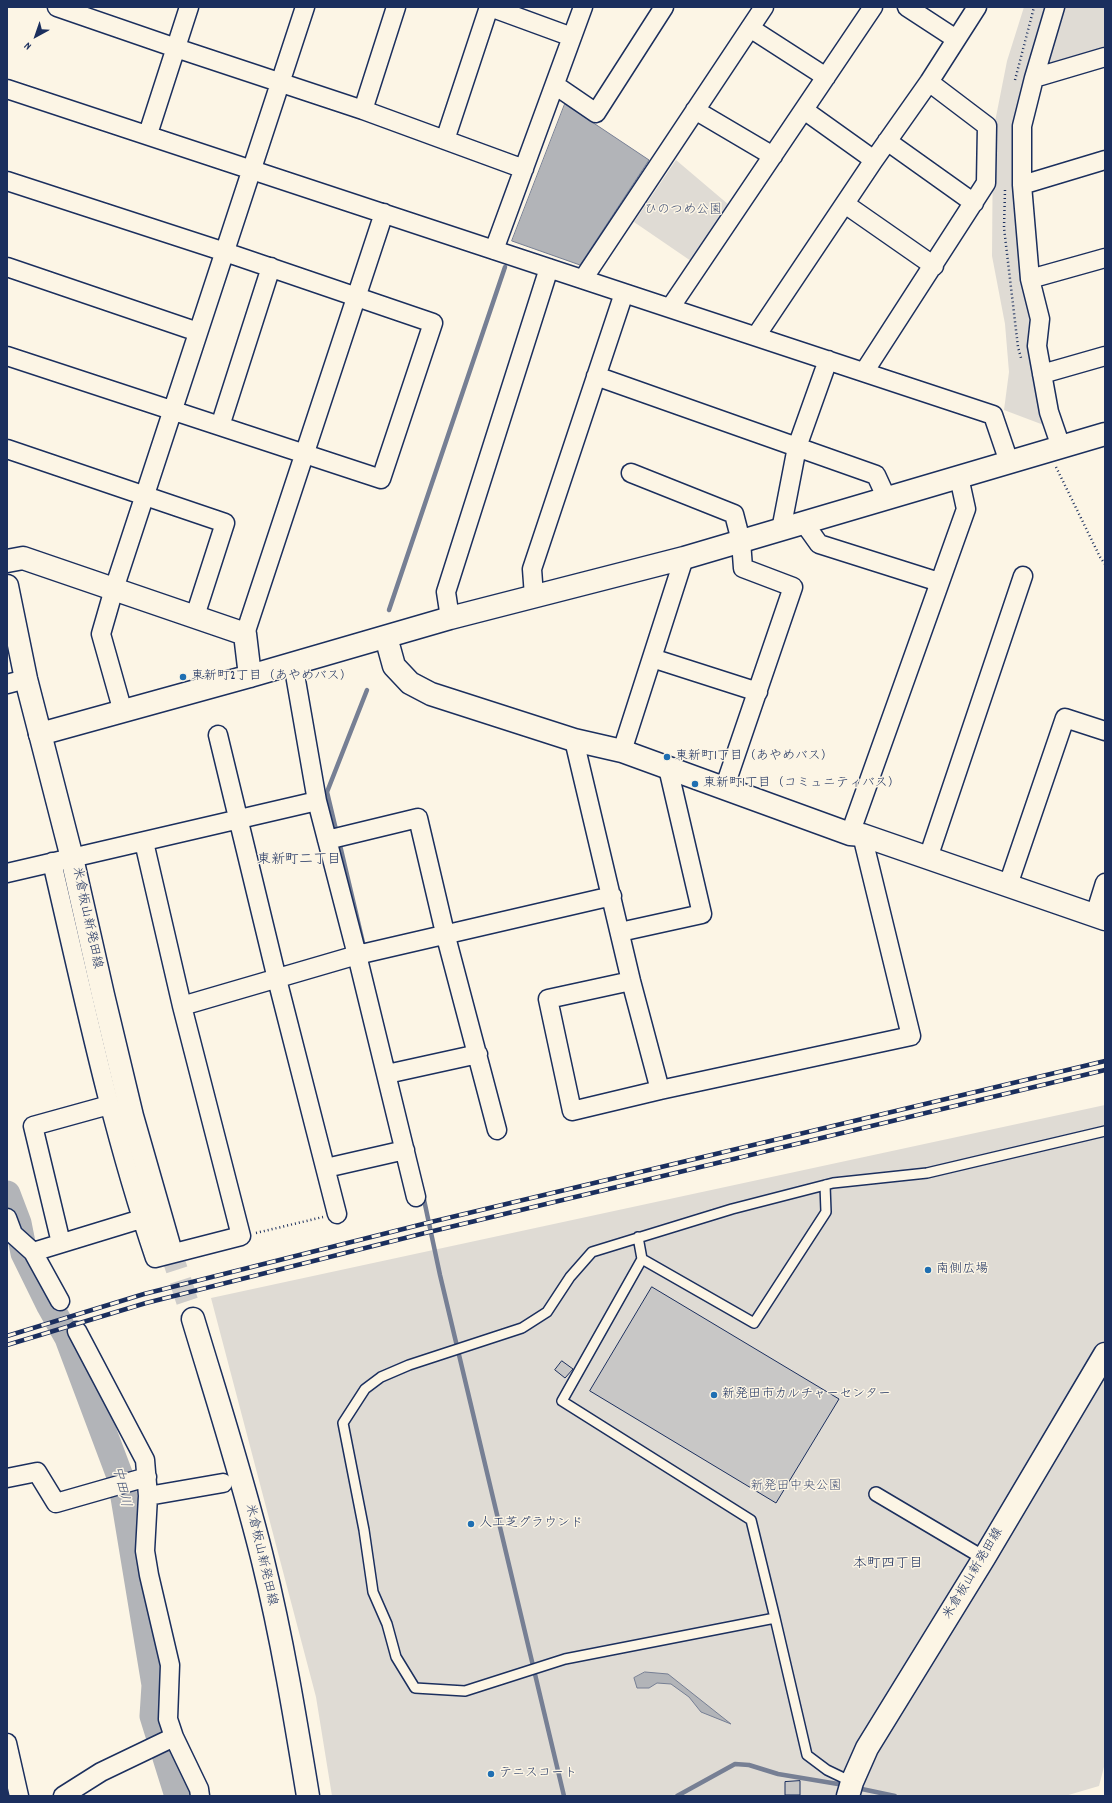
<!DOCTYPE html>
<html>
<head>
<meta charset="utf-8">
<style>
  body { margin:0 }
  #map { position:relative; width:1112px; height:1803px; overflow:hidden; background:#fcf5e5; font-family:Dekko,sans-serif }
  canvas { display:block }
  .frame { position:absolute; inset:0; border:8px solid #1b2f5e; pointer-events:none }
  .north { position:absolute; left:16px; top:16px; width:40px; height:40px; -webkit-text-stroke:3px #fcf5e5; paint-order:stroke; rotate:220deg; font-size:11px; font-weight:700; line-height:16px; text-align:center; color:#1b2f5e }
  .north::after { content:''; display:block; margin:auto; width:14px; height:18px; background:#1b2f5e; clip-path:polygon(50% 0,100% 100%,50% 72%,0 100%) }
</style>
</head>
<body>
<div id="map">
<canvas width="1112" height="1803"></canvas>
<div class="frame"></div>
<div class="north">N</div>
</div>
<script>
const ctx = document.querySelector('canvas').getContext('2d');
ctx.lineJoin = 'round';
function fill(path, color) {
  ctx.fillStyle = color;
  ctx.fill(path, 'evenodd');
}
function trace(path, color, width, dash) {
  ctx.strokeStyle = color;
  ctx.lineWidth = width;
  ctx.lineCap = dash ? 'butt' : 'round';
  ctx.setLineDash(dash || []);
  ctx.stroke(path);
}
function label(font, color, halo, rows, align = 'center') {
  ctx.font = font + ' Dekko,"Klee One",sans-serif';
  ctx.lineWidth = 3;
  ctx.setLineDash([]);
  ctx.textBaseline = 'middle';
  ctx.strokeStyle = halo;
  ctx.fillStyle = color;
  for (const [text, x, y, turn = 0] of rows) {
    ctx.save();
    ctx.translate(x, y);
    ctx.rotate((+turn || 0) * Math.PI / 180);
    ctx.textAlign = isNaN(turn) ? turn : align;
    if (halo) ctx.strokeText(text, 0, 0);
    ctx.fillText(text, 0, 0);
    ctx.restore();
  }
}
fill(new Path2D(`
  M1024,7h23l-33,145 1,69 15,92 -1,25 6,37 14,52 -45,-17 5,-38 -4,-48 -13,-68 1,-124 14,-71z
  M1063,7h42v42l-58,18z
  M676,160l53,45 -38,56 -57,-39z
  M1105,1105v658l-6,23 -34,10h-733l-16,-99 -105,-399z`), '#dfdbd4');
const water = new Path2D(`
  M565,104l84,56 -69,105 -68,-24z
  M645,1672l23,2 63,50 -30,-12 -12,-15 -18,-13 -14,-1 -8,5h-12l-3,-10z`);
fill(water, '#b2b4b8');
trace(water, '#767f94', 1);
trace(new Path2D(`
  M389,610l116,-343
  M337,834l-10,-42 40,-102
  M339,841l25,106
  M423,1195l17,80 124,521
  M857,1788l38,8
  M677,1796l58,-32 14,1 29,9 66,11`), '#767f94', 4.5);
trace(new Path2D(`
  M7,1194l11,29 6,30 26,53 18,32 53,141 34,206 -2,31 25,80`), '#b2b4b8', 27);
const building = new Path2D(`
  M652,1287l187,112 -63,104 -186,-112z
  M562,1361l11,8 -8,9 -10,-8z
  M800,1781v14h-15v-13z`);
fill(building, '#c8c7c6');
trace(building, '#1b2f5e', 1);
trace(new Path2D(`
  M170,1249l23,70`), '#cfcdca', 22, [22, 11]);
const service = new Path2D(`
  M638,1237l4,22
  M775,1618l-24,-98 -189,-119 80,-142 112,64 72,-111 -1,-27
  M852,1782l-25,-12 -20,-15 -32,-137 -210,41 -100,32 -50,-3 -19,-31 -9,-33 -14,-32 -9,-62 -21,-107 22,-34 16,-12 28,-12 113,-37 25,-16 23,-35 22,-25 140,-43 101,-26 94,-10 178,-42`);
const pedestrian = new Path2D(`
  M876,1494l108,64`);
const minor = new Path2D(`
  M57,7l119,41 187,62 161,59
  M490,7l82,30
  M907,7l49,32
  M1055,7l-21,71 -12,48v59l8,94 10,40 -3,27 12,66 12,35
  M750,28l76,49
  M1034,78l71,-21
  M555,85l41,28 68,-106
  M7,89l986,326 16,47
  M363,110l33,-103
  M695,110l78,46
  M804,110l70,50
  M148,134l41,-127
  M445,140l44,-133
  M887,141l87,62
  M7,181l218,71 208,71 -52,156 -374,-123
  M1022,185l83,-25
  M845,204l89,62
  M494,250l89,-243
  M7,267l191,65
  M583,279l181,-272
  M1030,279l75,-21
  M670,308l203,-301
  M756,336l118,-176 55,-78 48,-75
  M864,372l122,-189 1,-57 -58,-44
  M1042,374l63,-18
  M596,376l280,99 11,24
  M220,426l51,-159
  M7,449l218,74 -30,93
  M631,473l103,41 7,27 2,27 50,19 -69,202
  M804,523l15,21 120,38
  M781,530l16,-83 31,-87
  M534,596l-2,-27 92,-276
  M450,618l-4,-26 103,-324
  M245,634l139,-421
  M652,658l106,34
  M293,663l24,138 40,154 59,242
  M7,684l19,-5
  M123,712l-22,-78 13,-45 191,-582
  M218,735l59,244 60,235
  M574,740l57,241 29,109
  M622,751l62,-193
  M850,834l116,-325 -7,-32
  M327,840l91,-22 27,115 52,197
  M928,858l95,-282
  M52,862c31,133 59,267 103,396l86,-22 -59,-230 -38,-164
  M7,873l310,-72
  M1008,885l57,-167 40,13
  M1095,915l10,-32
  M620,932l82,-18 -34,-146
  M631,981l-83,18 24,112 88,-21 251,-54 -49,-201
  M182,1006l175,-51 255,-59
  M387,1074l91,-20
  M326,1168l79,-18
  M7,1218l6,16 20,18 27,49
  M61,1243l-28,-117 76,-21
  M33,1252l108,-33
  M77,1331l68,129 3,36 -3,55 4,24 21,90 -2,54 6,18 25,52 1,7
  M7,1478l30,-6 19,31 91,-26
  M148,1496l75,-13
  M7,1743l12,53
  M63,1796l38,-24 73,-35`);
const tertiary = new Path2D(`
  M7,561l16,-3 222,76 5,42
  M386,637l8,29 16,17 21,11 143,46 48,11 228,83 12,1 243,84
  M40,734l210,-58 200,-58 234,-60 421,-124`);
const secondary = new Path2D(`
  M7,586l19,93 46,179 31,137 29,121 38,133
  M193,1319c24,80 50,160 70,242 19,77 32,156 45,235
  M848,1796l4,-14 15,-34 117,-190 121,-204`);
trace(service, '#1b2f5e', 12);
trace(pedestrian, '#1b2f5e', 16);
trace(minor, '#1b2f5e', 21);
trace(tertiary, '#1b2f5e', 25);
trace(secondary, '#1b2f5e', 25);
trace(new Path2D(`
  M1015,80l19,-73
  M1005,190l-1,38 14,119 3,11
  M1056,467l44,90 5,7
  M256,1233l67,-16`), '#1b2f5e', 2.5, [1, 3]);
trace(service, '#fcf5e5', 9);
trace(pedestrian, '#fcf5e5', 13);
trace(minor, '#fcf5e5', 18);
trace(tertiary, '#fcf5e5', 22);
trace(secondary, '#fcf5e5', 22);
const rail = new Path2D(`
  M7,1336l137,-42 291,-73 670,-160
  M7,1345l139,-42 279,-70 680,-163`);
trace(rail, '#1b2f5e', 4.5);
trace(rail, '#fcf5e5', 3, [9]);
for (const [x, y, r, color] of [
  [183,677,4,"#1f6fb2"],
  [667,757,4,"#1f6fb2"],
  [695,784,4,"#1f6fb2"],
  [928,1270,4,"#1f6fb2"],
  [714,1395,4,"#1f6fb2"],
  [471,1524,4,"#1f6fb2"],
  [491,1774,4,"#1f6fb2"]
]) {
  const dot = new Path2D();
  dot.arc(x, y, r, 0, 2 * Math.PI);
  ctx.fillStyle = color;
  ctx.fill(dot);
  trace(dot, '#fcf5e5', 1.5);
}
label('13px', '#425176', '#fcf5e5', [
  ["ひのつめ公園",683,211],
  ["新発田中央公園",796,1487]
]);
label('13px', '#1b2f5e', '#fcf5e5', [
  ["東新町2丁目（あやめバス）",191,677],
  ["東新町1丁目（あやめバス）",675,757],
  ["東新町1丁目（コミュニティバス）",703,784],
  ["南側広場",936,1270],
  ["新発田市カルチャーセンター",722,1395],
  ["人工芝グラウンド",479,1524],
  ["テニスコート",499,1774]
], 'left');
label('13px', '#1b2f5e', '#fcf5e5', [
  ["米倉板山新発田線",86,918,78],
  ["米倉板山新発田線",260,1555,77],
  ["米倉板山新発田線",974,1574,-59]
]);
label('14px', '#1b2f5e', '#fcf5e5', [
  ["東新町二丁目",299,861],
  ["本町四丁目",888,1565]
]);
label('italic 14px', '#485779', '#fcf5e5', [
  ["中田川",120,1487,77]
]);
</script>
</body>
</html>
